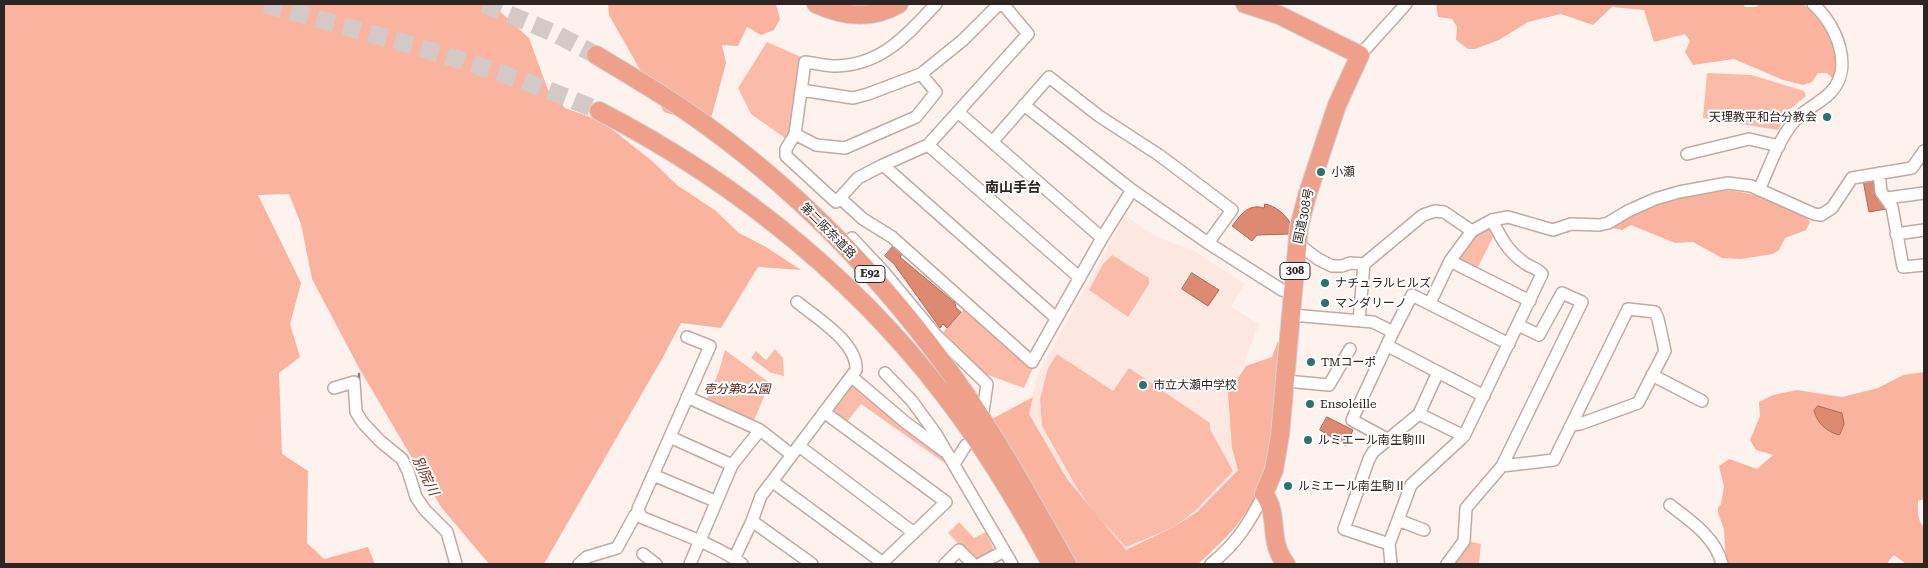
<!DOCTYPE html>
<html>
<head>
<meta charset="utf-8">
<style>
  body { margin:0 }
  #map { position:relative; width:1928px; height:568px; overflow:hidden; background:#fef2ef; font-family:"Roboto Serif",serif }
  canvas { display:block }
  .frame { position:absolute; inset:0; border:5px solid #2e2421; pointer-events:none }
</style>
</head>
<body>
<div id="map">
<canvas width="1928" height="568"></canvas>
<div class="frame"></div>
</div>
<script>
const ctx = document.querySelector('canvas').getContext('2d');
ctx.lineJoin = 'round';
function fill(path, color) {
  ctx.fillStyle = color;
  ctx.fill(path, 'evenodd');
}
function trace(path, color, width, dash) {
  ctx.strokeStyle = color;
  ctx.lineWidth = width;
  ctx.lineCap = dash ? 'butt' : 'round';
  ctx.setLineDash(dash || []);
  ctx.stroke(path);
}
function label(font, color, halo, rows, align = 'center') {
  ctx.font = font + ' "Roboto Serif","Noto Sans JP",serif';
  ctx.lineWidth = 4;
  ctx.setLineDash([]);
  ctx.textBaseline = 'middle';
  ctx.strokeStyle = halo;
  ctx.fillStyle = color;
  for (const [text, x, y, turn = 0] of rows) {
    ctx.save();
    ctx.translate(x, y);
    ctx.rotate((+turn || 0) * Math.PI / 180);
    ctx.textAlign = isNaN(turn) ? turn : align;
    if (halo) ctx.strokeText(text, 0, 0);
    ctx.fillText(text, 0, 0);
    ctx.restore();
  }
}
fill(new Path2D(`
  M1125,216l31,20 40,16 49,32 -14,23 28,17 -16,40 -6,10 25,19 -24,76 -41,43 -22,16 -50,22 -58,-70 -38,-66 8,-38z`), '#fde7e1');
fill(new Path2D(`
  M767,42l34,15 -13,83 -37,-26 -13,-26z
  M1707,73l45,2 52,16 2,5 -17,14 -11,20 -75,-12z
  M1488,225l7,8 -18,36 -15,-7 -2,-6 16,-24z
  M1112,255l37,23v6l-21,33 -39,-27 14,-26z
  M966,307l68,59 -10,22 -42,-15 -39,-41z
  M775,349l8,9 1,18 -13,-3 -20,-15 5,-7 10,9z
  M725,350l45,33 -17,40 -47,-22 13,-30z
  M1057,354l56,37 16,-23 81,55v6l23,42 -37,39 -22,17 -48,20 -33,-36 -16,-23 -35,-62 -2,-27 8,-31z
  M854,384l90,73 5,9 -88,-62 -15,19 -13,-10 -1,-6 17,-22z
  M959,522l15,16 12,-6 7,15 -1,5 -13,7h-6l-25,-26z
  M1468,541l13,3 -2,20h-26z`), '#fbbba9');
fill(new Path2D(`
  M4,4h488l37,34 19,52 17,18 38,14 49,39 25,24 39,26 23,22 27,14 35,23 -43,-3 -37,61 -40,-5 -18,34 -119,207h-55l-48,-57 -82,-139 -47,-89 -11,-55 -12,-30 -31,1 43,88 -11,41 10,33 -21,16 3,81 26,17 -1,72 17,16 44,-12 7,17h-371z
  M608,4h168l4,15 -6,11 -13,5 -14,-8 -9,19 -16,-1 4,18 -17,63 -45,-14 -55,-97z
  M1436,4h307l2,3h10l6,-3h42l18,15 16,37v16l-4,7 -6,-6h-9l-6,9 -9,3 -20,-5 -49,-21 -41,6 -8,-13 5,-11 -5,-7 -31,8 -10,-32 -32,-3 -19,18 -32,-11 -33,8 -29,18 -24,9h-7l-12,-9 1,-13 -5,-8 -14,-2z
  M1714,190c27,0 45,5 70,16 11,4 19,7 26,16l-4,8 -21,8 -6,12 -6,4 -32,5 -19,-1 -29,-16 -18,1 -44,-18 -9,5 -9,-2v-4l50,-25z
  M1278,341l1,7c-4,47 -3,101 -23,146 -12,28 -36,50 -58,70h-124l-86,-143 45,-24 -4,17 38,65 59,71 48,-23 23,-15 41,-42 -6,-22 -4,-55 18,-27 26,-9z
  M1924,372v127l-6,2c0,8 -1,20 6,26v37h-18l-12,-9 -6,7 1,2h-163l-2,-35 -6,-16v-5l3,-4 3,-17 -5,-21 10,-7 28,10 16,-14 -17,-5 -6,-10 10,-24 -1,-14 14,-7 24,-5 45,7 36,-9 25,-13z`), '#fab39f');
const water = new Path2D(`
  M1869,178l4,4 2,14 11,13 -17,3 -6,-32z
  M1265,204c9,1 24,12 26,22 0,0 -2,8 -2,8l-32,1 -5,6 -20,-15c9,-11 16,-23 32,-18z
  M894,245l9,8 -3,4 55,46 1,5 5,4 -14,16 -4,-4 -3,4 -46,-64 -9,-8z
  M1192,273l27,17 -11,16 -26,-17z
  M1818,406l24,7 2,11 -4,10 -1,1c-13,-4 -21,-11 -25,-24z
  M1327,417l26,13 -7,16 -26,-16z`);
fill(water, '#de8972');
trace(water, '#a96b5a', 1);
trace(new Path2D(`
  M359,383v-9`), '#a96b5a', 2.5);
trace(new Path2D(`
  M265,4c112,32 227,60 334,107
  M484,4l72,30 40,21`), '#d4c9c6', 18, [18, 9]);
const minor = new Path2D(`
  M1003,4l25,30 -100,111 -45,20 -25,13 -18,20 23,21 29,18 140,125 70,-124 30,-48
  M1360,55l46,-51
  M921,74l15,18 -20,25 -71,31 -29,-3 -21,-11 10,-72c10,1 21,4 31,4 46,-1 71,-31 100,-62
  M801,90l52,8 15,-4 53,-20 42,-34 36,-36
  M1024,105l108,85 76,53 74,47 11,4
  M958,112l144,126
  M795,134l-9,15v7l50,46 4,-4
  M993,141l56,-64 50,39 60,39 73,55 -24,33
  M928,145l152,133
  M1687,154l62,-15 30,7
  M883,165l173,153
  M1879,173l2,19 11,15 11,60 21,-2
  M1759,190c10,-22 18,-47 33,-66 10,-14 26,-19 38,-31 25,-25 6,-69 -17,-89
  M1887,198l37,-5
  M1896,234l28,-4
  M852,238l31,33 53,64 51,49 -4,28
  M1298,244l20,15 14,7h10l8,-3 14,1 59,-49 12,-4 9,1 28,19
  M1450,261l80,40
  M1430,303l20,-42 22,-30 20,-11 16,-3 45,13 18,-6 28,1 9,-2 20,-12 27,-12 24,-7 49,-9 23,3 63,28 7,1 11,-7 20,-30 60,-10 12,-17
  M1292,315l81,7 20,10
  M1359,320l5,-56
  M687,337l23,9 -72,163 3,8c30,13 76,28 101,47
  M1388,346l96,50
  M885,373l27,28 24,33 76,130
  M1652,375l50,26
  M852,377l53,45 39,29
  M1286,381l43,4 21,-36
  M334,388l20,-6 2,30 7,11 17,18 22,18 6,12 8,26 9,13 22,22 9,32
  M687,397l73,33 32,25
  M824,412l122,90 -65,62
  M1419,414l19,-42
  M670,437l62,28
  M1387,439l-35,-19 41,-88 19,-37 97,49
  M799,446l115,87
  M954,464l12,-19
  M1502,466l52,-6 74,-151 27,3 3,7 7,32 -27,52 -58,21 -9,1
  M653,475l62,26
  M773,482l110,81
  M1670,505c21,16 46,33 52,59
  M1398,520l26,10
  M752,521l60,43
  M1389,544l-45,-15 25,-70 4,-7 46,-38 45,22
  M643,554l13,10
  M734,559l18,-38 9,-25 95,-126c2,-27 -39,-52 -59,-68
  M579,564l8,-7 30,-9 18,-33 4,-2
  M690,564l42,-99 28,-35
  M945,564l14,-14 14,14
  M980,564l24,-13
  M1211,564c26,-21 38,-41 53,-70
  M1391,564l-2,-20 22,-59 53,-49 78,-162c-5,-6 -10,-6 -16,-10 -18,-12 -25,-26 -34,-44
  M1447,564l17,-23 2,-33 36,-42 80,-164 -20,-9 -23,42 -21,-10`);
const highway = new Path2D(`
  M816,4c28,13 56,16 83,0
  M1245,4l34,11 81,40 -23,50 -30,91 -8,31 -19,208 -6,35 -10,24c16,20 3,47 22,70
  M596,55c30,18 61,36 90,56 109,75 203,173 278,281 38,55 70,114 103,172
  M599,111c142,73 270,178 363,308 33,46 62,95 89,145`);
trace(minor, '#c3a9a2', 14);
trace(highway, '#d5d3d3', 20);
trace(minor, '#fff', 11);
trace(highway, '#eea08a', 18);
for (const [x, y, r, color] of [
  [1827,117,5,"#2b736c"],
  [1321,172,5,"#2b736c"],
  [1325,283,5,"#2b736c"],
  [1325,303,5,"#2b736c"],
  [1311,362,5,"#2b736c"],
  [1143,385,5,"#2b736c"],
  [1310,404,5,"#2b736c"],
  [1308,440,5,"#2b736c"],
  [1288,486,5,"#2b736c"]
]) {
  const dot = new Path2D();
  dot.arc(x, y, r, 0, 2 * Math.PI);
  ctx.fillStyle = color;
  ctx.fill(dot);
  trace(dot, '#fff', 2);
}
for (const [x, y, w] of [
  [1295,271,30],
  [870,274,30]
]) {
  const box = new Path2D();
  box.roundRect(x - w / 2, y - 8.5, w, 17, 4);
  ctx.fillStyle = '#fff';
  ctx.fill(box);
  trace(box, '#2e2421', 1);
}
label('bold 11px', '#2e2421', null, [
  ["308",1295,271],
  ["E92",870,274]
]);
label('12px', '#2e2421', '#fff', [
  ["天理教平和台分教会",1817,117,"right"],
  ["小瀬",1331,172],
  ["ナチュラルヒルズ",1335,283],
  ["マンダリーノ",1335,303],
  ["TMコーポ",1321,362],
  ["市立大瀬中学校",1153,385],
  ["Ensoleille",1320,404],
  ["ルミエール南生駒Ⅲ",1318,440],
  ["ルミエール南生駒Ⅱ",1298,486]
], 'left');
label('12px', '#2e2421', '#fff', [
  ["国道308号",1304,216,-78],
  ["第二阪奈道路",828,231,45]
]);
label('italic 12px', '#4b1607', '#fff', [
  ["壱分第8公園",737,389]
]);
label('bold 14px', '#2e2421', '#fff', [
  ["南山手台",1013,188]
]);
label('italic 14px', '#772c16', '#fff', [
  ["別院川",425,476,64]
]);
</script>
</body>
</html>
